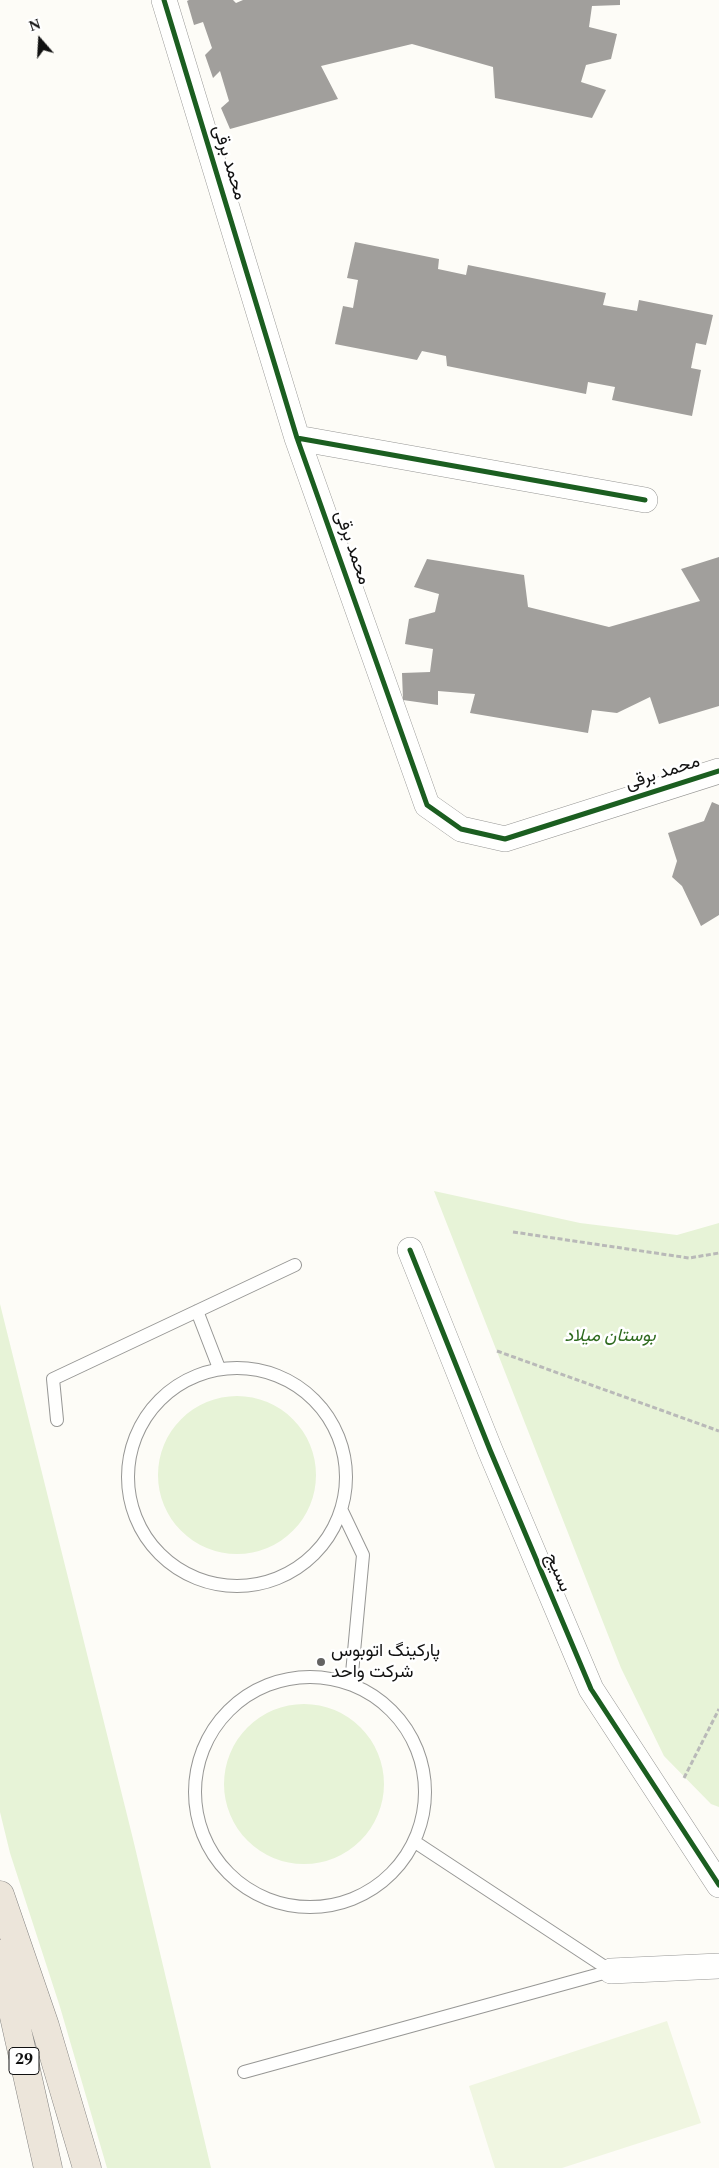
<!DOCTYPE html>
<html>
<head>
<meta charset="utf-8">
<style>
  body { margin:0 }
  #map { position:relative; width:719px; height:2168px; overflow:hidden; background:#fdfcf7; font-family:Spectral,serif }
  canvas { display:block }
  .north { position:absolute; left:15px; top:15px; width:50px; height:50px; -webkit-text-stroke:4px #fff; paint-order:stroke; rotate:341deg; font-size:14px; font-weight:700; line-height:20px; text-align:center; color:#111 }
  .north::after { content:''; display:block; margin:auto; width:18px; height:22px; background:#111; clip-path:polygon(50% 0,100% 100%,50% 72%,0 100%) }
</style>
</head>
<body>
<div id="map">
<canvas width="719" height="2168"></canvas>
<div class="north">N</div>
</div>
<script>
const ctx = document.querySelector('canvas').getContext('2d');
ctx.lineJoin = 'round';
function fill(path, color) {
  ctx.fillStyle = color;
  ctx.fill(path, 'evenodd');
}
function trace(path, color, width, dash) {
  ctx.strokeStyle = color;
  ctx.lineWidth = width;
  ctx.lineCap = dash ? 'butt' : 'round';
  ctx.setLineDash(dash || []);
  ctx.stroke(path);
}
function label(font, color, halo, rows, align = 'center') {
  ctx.font = font + ' Spectral,Vazirmatn,serif';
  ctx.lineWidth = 5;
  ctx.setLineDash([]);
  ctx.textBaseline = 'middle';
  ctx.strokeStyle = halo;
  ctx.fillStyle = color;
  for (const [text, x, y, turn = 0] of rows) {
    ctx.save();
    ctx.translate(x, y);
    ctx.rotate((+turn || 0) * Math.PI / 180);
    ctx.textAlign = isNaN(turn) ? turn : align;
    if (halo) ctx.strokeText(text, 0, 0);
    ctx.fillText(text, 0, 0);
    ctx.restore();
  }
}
fill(new Path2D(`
  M434,1191l146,32 97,12 42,-12v584l-8,-3 -47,-48 -43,-88z
  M0,1304l133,535 78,329h-104l-47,-161 -50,-154 -10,-41z
  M158 1475a79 79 0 1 1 158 0a79 79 0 1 1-158 0Z
  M224 1784a80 80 0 1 1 160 0a80 80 0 1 1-160 0Z`), '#e7f3d7');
fill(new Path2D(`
  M667,2021l34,102 -139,45h-67l-26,-82z`), '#f0f6e1');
fill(new Path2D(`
  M189,0h44l3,3 7,-3h377v5l-28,1 -3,21 28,7 -6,25 -25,6 -5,17 25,8 -14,28 -97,-20 -2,-31 -81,-23 -91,22 17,33 -108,30 -9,-21 8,-7 -9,-30 -7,7 -8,-23 7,-7 -9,-26 -9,3 -7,-24z
  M355,242l84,17 -1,10 28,6 2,-10 138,28 -3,12 34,6 2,-11 74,15 -7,30 -10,-2 -5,25 10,2 -9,46 -80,-16 3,-13 -27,-5 -2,12 -139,-28 -1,-10 -24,-5 -5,9 -82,-16 8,-38 10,2 5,-28 -11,-2z
  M719,557v149l-60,18 -9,-27 -33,16 -25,-3 -4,23 -118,-20 5,-19 -37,-3v14l-35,-5 -1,-27 28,-1 3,-23 -28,-5 4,-25 26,-7 4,-18 -25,-7 13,-28 97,16 4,32 81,20 91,-26 -19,-32z
  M712,802l7,3v110l-18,11 -19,-40 -10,-9 5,-16 -9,-28 36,-12z`), '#a19f9c');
const service = new Path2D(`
  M197,1311l22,57
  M128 1477a109 109 0 1 1 218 0a109 109 0 1 1-218 0Z
  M57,1420l-4,-41 242,-114
  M342,1511l21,44 -12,129
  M195 1792a115 115 0 1 1 230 0a115 115 0 1 1-230 0Z
  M415,1842l196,129
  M244,2072l367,-101`);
const minor = new Path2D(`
  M164,0l133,438 130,367 34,24 44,10 214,-68
  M297,438l348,62
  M410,1250l80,200 101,239 128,196
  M611,1971l108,-5`);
const trunk = new Path2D(`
  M0,1895l45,131 42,142
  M0,1954l48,214`);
trace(service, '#979795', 14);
trace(minor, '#979795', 26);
trace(trunk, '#858482', 29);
trace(new Path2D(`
  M513,1232l176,26 30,-5
  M497,1351l222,80
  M684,1778l35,-69`), '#b9b9b8', 3, [5, 2.5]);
trace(service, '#fffffe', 12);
trace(minor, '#fffffe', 25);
trace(trunk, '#ece5da', 28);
trace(new Path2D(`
  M164,0l133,438 130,367 34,24 44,10 214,-68
  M297,438l348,62
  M410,1250l80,200 101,239 128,196`), '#1b5e20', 5);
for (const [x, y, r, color] of [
  [321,1662,5,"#646362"]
]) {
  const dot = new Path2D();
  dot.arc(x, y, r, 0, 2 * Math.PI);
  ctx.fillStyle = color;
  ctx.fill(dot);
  trace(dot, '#fff', 2);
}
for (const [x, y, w] of [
  [24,2061,30]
]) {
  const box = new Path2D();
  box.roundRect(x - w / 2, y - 13.5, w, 27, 4);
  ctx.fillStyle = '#fff';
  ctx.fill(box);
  trace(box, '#111', 1);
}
label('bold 16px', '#111', null, [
  ["29",24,2061]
]);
label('18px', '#111', '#fff', [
  ["محمد برقی",228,163,73],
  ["محمد برقی",351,548,71],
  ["محمد برقی",663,774,-18],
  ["بسیج",557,1573,67]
]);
label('italic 18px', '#2f6b1f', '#fff', [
  ["بوستان میلاد",610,1337]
]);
label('18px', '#111', '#fff', [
  ["پارکینگ اتوبوس",331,1652],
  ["شرکت واحد",331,1673]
], 'left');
</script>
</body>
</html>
